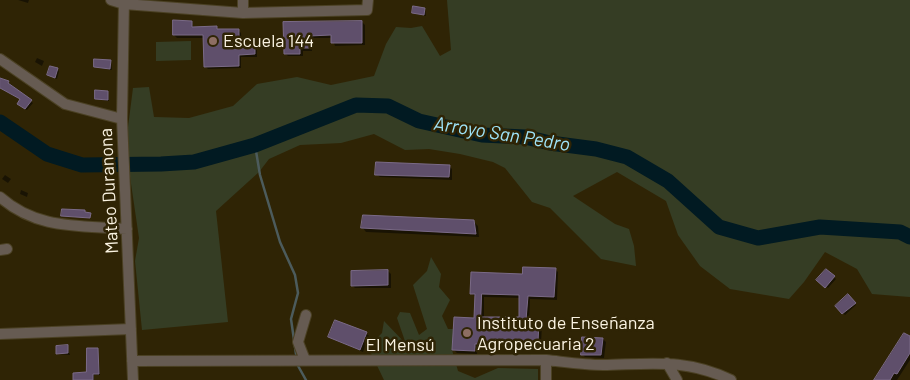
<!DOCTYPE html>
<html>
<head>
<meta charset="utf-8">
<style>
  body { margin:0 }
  canvas { display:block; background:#2f2405 }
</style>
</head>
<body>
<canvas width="910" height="380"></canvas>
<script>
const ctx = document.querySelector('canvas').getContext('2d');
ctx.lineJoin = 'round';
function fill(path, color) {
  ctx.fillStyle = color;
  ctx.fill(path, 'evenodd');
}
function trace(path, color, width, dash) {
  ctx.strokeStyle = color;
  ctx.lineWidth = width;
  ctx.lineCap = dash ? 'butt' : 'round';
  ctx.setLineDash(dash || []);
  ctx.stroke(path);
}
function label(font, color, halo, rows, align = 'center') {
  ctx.font = font + ' Barlow,sans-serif';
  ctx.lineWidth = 5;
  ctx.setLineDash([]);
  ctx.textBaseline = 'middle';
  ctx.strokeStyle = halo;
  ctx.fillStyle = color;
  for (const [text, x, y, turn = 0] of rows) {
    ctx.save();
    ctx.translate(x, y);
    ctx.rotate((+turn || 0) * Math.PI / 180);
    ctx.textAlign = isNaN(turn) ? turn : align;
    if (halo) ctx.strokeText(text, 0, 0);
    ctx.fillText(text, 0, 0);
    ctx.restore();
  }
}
fill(new Path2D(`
  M447,0h463v297l-38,-3 -15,-25 -32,-17 -21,30 -15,17 -59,-10 -30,-23 -22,-31 -12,-34 -49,-29 -44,24 42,28 14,5 5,17 2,20 -35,-7 -51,-51 -18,-6 -27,-34 -12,-6 -33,-8 -31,-5 -24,1 -31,-16 -33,9 -41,2 -31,14 -10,13 -43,39 12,111 -86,8 -7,-69 4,-23 -11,-75 -1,-28 6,-47 16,-1 5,30 35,1 44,-12 24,-22 40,-7 34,8 43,-9 12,-32 10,-17 15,1 11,-2 18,30 11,-6z
  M191,41v19l-35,1v-19z
  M431,257l10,17 -2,13 11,13 -8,16 6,13h5l-1,21 6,21 17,7 23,-10 40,1v11h-154l-16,-33 14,-14 2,-12 22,23 -9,-26 3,-6 10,1 9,22 8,-6 -14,-44 14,-14z`), '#353d24');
fill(new Path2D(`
  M18,0h11l-1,3z
  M425,9l1,7 -12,-4z
  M191,22l3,6 44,2 3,3 1,14h12l3,3v7h-16v11l-33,1 -3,-3v-28h-28l-3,-3z
  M362,22l3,3v20l-30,1 -3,-8h-20v13h-9v5h-15l-3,-3v-30z
  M37,58l7,3 -2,5 -7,-4z
  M111,61l1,9 -17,-3z
  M57,69l2,2 -2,8 -8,-4z
  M0,79l8,3 25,21 -6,7 -7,-4 1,-6 -21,-12z
  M108,92l1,9 -13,-2z
  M449,166l3,3v11l-72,-3 -4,-3z
  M5,175l6,4 -3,4 -6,-4z
  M21,190l7,3 -1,4 -7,-3z
  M473,221l5,5 1,11 -113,-5 -4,-5z
  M555,269l3,3 -1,28 -27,-1 -1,23h10l3,3 -1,19 -50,-2v5l-13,-1 -1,8 -20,-1 -3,-3 21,-31 1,-22 -5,-4 53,-18zM484,297l36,1v21l-36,-1z
  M826,270l10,9 -8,9 -10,-8z
  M388,271l3,3v14h-36l-3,-3z
  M848,296l8,9 -11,10 -9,-9z
  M366,333l3,3 -6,16 -34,-15z
  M910,338v22l-13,20h-21z
  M603,339l3,3 -2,16 -19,-1 -3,-3z
  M67,346l3,9 -13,-1z
  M98,349l2,26h-6v5h-19l13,-6z`), '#0007');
trace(new Path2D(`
  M255,145l5,30 20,67 15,33 3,18 -7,26 5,35
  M297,364l9,16`), '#4c5b5c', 2.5);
trace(new Path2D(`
  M0,122l47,32 35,11 79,-1 33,-2 61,-17 101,-40 32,1 31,15 63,14 43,2 25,6 46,6 31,8 41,24 51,46 39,11 62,-11 80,5 10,5`), '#011a22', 15);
const building = new Path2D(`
  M413,6l12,2 -1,7 -12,-2z
  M173,20l19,1v6l25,-1v3h22v17h16v8l-16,1v11l-35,1 -1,-32h-30z
  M362,21v22h-31v-8l-22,1v12h-9v6h-16l-1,-32z
  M94,59l17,1 -1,9 -16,-2z
  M50,66l8,2 -3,10 -8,-3z
  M0,78l9,3 -1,2 24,17 -7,9 -8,-5 3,-5 -20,-11z
  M95,90l13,1v9l-13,-1z
  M376,162l74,3 -1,12 -74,-2z
  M62,209l23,1v2l6,1 -1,5 -29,-2z
  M363,215l111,5 2,14 -115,-6z
  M523,267l33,1 -2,29 -26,-1 -2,24 13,1 -1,21 -49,-2 -1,4h-13v7l-23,-1 2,-33 20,1 1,-24h-5l1,-22 51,2zM482,294l37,1v22h-38z
  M826,269l9,7 -10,12 -9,-8z
  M388,270v15l-37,1v-15z
  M848,294l8,9 -14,11 -7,-8z
  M335,320l32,12 -7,18 -32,-13z
  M904,333l6,3v17l-13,21 -3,-1 -4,7h-16z
  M582,337l21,1 -2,17h-20z
  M68,345v8l-12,1v-8z
  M87,348h11l1,26h-6v6h-20v-7l13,-1z`);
fill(building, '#5f4f6b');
trace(building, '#7a6a87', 1);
const minor = new Path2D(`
  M111,0l13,4 119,9 124,-3 1,-10
  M124,0l-2,119 11,261
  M243,0v13
  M0,59l65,45 57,15
  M0,197c37,33 80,28 127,32
  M0,250l7,-1
  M0,334l131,-5
  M305,360l-7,-18 8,-27
  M546,360v20
  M132,361l414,-1c19,2 38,5 57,5 48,-1 83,-7 128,15
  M667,363l10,17`);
trace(minor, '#4b4124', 12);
trace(minor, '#665b52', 10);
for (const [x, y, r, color] of [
  [213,41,5,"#8d6e63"],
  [467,333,5,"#8d6e63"]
]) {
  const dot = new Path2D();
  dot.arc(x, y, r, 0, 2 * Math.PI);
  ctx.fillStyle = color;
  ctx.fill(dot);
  trace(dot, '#2f2405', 2);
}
label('18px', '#faf3e2', '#2f2405', [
  ["Escuela 144",223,41],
  ["Instituto de Enseñanza",477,323],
  ["Agropecuaria 2",477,344]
], 'left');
label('18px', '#faf3e2', '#2f2405', [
  ["Mateo Duranona",109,191,-93],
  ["El Mensú",400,345]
]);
label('italic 19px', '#9ee3f8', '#2f2405', [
  ["Arroyo San Pedro",502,134,9]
]);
</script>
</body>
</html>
